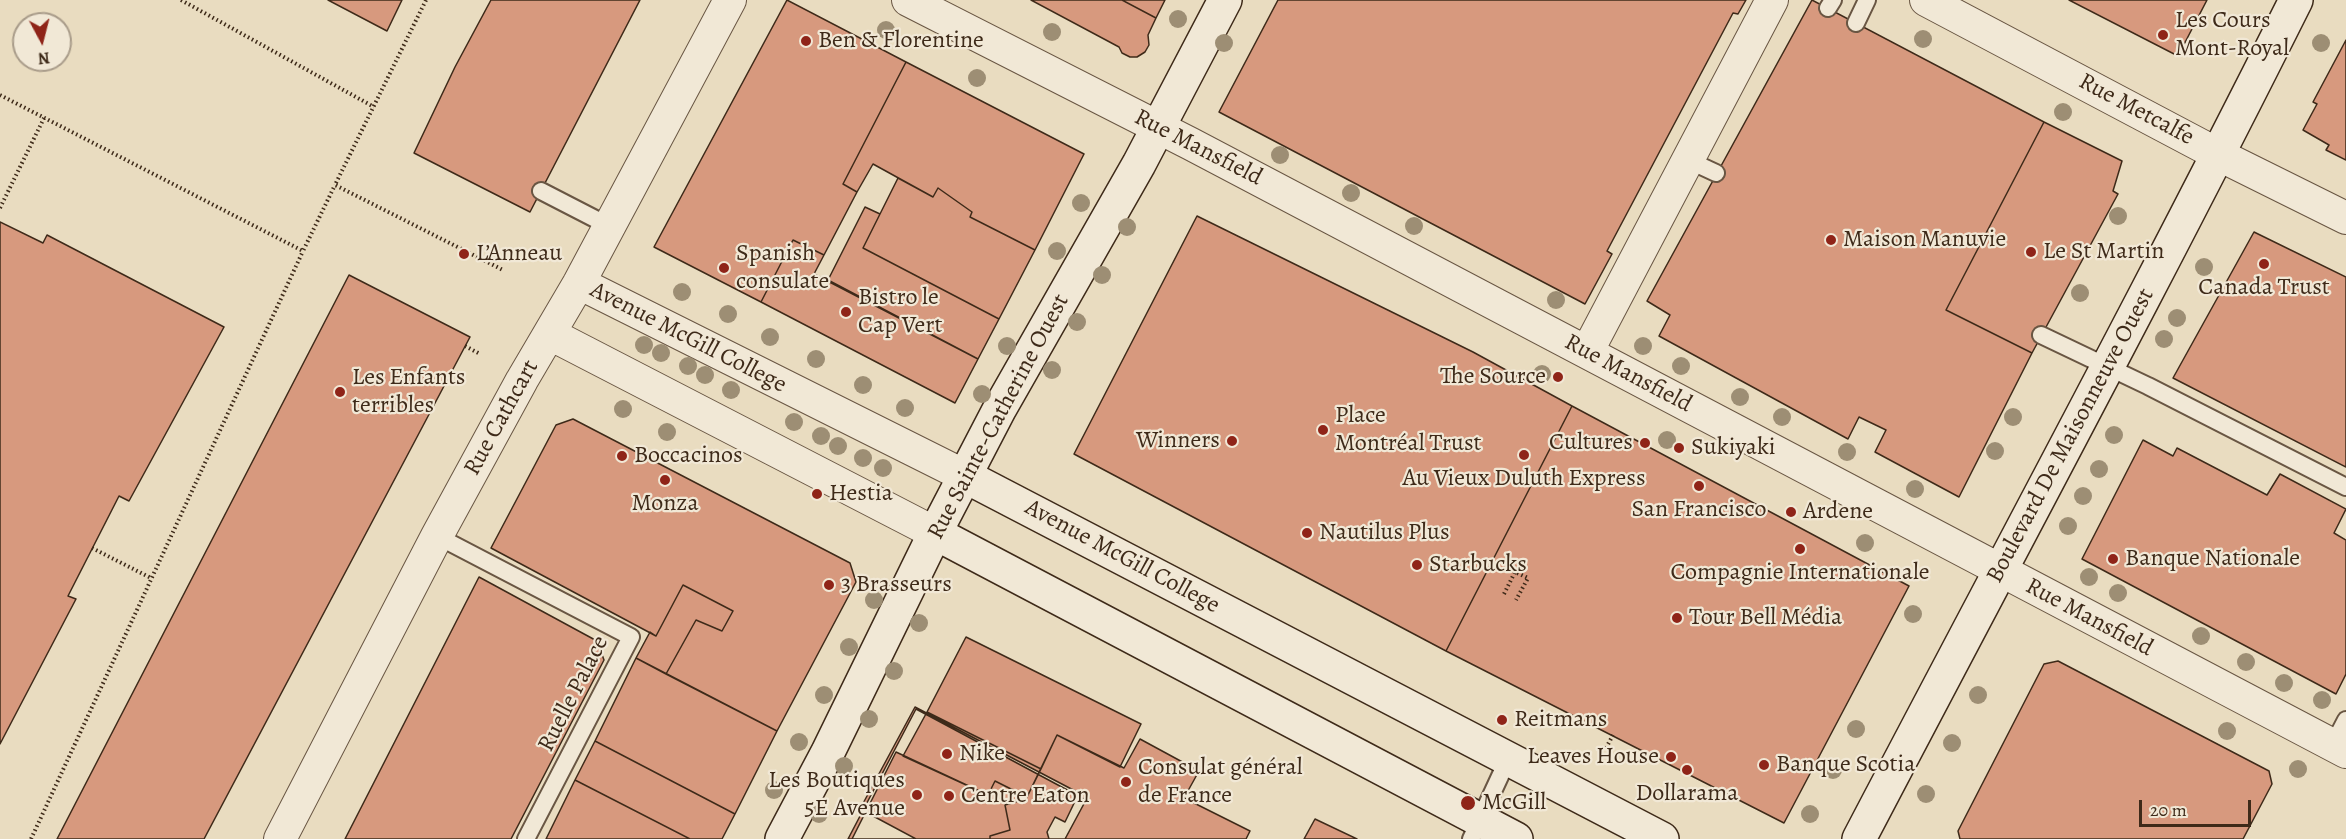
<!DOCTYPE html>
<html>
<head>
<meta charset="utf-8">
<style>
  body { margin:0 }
  #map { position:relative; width:2346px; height:839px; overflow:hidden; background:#e9dcc0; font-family:Alegreya,serif }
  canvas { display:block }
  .north { position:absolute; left:12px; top:12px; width:60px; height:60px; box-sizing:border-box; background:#f1e8d6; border:2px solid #a99c8a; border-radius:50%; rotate:173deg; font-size:16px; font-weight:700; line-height:24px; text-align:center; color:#3e2a19 }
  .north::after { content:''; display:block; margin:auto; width:21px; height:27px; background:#8f2418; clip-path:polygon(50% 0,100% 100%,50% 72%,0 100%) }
  .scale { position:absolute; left:2139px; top:800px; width:112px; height:27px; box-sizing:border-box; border:3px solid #3e2a19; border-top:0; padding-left:8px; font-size:18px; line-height:21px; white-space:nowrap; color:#3e2a19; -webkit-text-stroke:4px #f1e8d6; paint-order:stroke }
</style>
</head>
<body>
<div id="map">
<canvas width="2346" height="839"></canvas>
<div class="north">N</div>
<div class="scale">20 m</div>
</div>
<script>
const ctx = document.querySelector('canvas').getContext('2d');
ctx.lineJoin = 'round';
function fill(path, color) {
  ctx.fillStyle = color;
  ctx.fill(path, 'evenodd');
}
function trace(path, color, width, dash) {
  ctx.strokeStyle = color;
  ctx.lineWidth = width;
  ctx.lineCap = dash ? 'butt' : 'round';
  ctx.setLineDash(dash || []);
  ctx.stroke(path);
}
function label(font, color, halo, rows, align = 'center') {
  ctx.font = font + ' Alegreya,serif';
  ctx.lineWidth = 4.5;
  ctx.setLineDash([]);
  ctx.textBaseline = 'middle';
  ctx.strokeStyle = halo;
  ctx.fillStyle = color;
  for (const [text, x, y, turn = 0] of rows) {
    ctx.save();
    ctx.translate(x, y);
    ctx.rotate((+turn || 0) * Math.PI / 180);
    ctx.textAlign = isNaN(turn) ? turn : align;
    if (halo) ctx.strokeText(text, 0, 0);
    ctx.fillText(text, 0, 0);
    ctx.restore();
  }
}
const building = new Path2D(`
  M328,0h74l-15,31z
  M491,0h149l-110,212 -116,-59 41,-86z
  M787,0l119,62 -63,122 14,8 -33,63 -31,-15 -32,62 -107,-55z
  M1031,0h91l34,18 -8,17 1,10 -4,7 -8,5h-7l-8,-4 -3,-6z
  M1122,0h43l-9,18z
  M1278,0h468l-8,14 -5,-1 -126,238 5,3 -27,50 -366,-192z
  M1812,0l232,122 -98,188 86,43 -73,144 -84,-45 11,-22 -27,-13 -11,22 -189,-103 11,-21 -23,-14z
  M2069,0h138l-29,56z
  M2346,40v120l-20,-10 3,-5 -26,-15 14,-26 -4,-2z
  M906,62l178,92 -49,96 -65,-33 2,-5 -34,-24 -5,9 -60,-33 -16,28 -14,-8z
  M2044,122l78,39 -9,30 5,3 -86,159 -86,-43z
  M898,178l35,19 5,-9 34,24 -2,5 65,33 -36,69 -136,-71z
  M865,207l15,7 -17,34 136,71 -21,40 -150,-79z
  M1197,216l276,136 99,54 -126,245 -372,-197z
  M0,222l43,21 4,-8 177,92 -95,174 -10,-5 -51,100 8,3 -76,145z
  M2254,232l92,45v190l-173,-89z
  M793,240l31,15 -10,19 164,85 -23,44 -194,-101z
  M349,275l121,62 -266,502h-147z
  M1572,406l337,180 -125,237 -338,-172z
  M573,419l277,144 6,19 -79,149 -111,-57 30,-54 26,11 11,-20 -50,-26 -27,51 -165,-88 65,-123z
  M2143,440l30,16 4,-8 90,47 13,-21 66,35 -12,24 12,7v134l-10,20 -254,-135z
  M479,577l118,64 7,19 -93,179h-166z
  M683,585l50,26 -11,20 -26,-11 -30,54 -30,-16 14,-26 6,4z
  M966,637l175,87 -21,43 -63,-32 -16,34 -114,-57z
  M636,658l141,73 -42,83 -140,-73z
  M2058,661l211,110 3,13 -29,55h-283l-2,-8 86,-167z
  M915,707l164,86 -14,29 -10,-5 -8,15 2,7h-133l-56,-30z
  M916,709l170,91 -21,39h-217z
  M927,712l114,57 -14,28 -32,-16 -7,14 -85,-39z
  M1057,735l67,33 16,-29 59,32 -15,27 66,33 -4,8h-256v-3l20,-6 -5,-25 21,-6z
  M595,741l140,73 -13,25h-32l-115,-59z
  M896,752l92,43 7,-14 32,16 -22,8 5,25 -20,6v3h-138z
  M575,780l115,59h-144z
  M1315,819l42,20h-53z`);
fill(building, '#d7997e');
trace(building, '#3e2a19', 1.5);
const lane = new Path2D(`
  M1828,8l5,-8
  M1856,23l11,-23
  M1688,160l28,13
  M541,191l68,35
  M2041,335l107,51 198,101
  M437,536l194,101 -105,202
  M2333,745l13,-25
  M1471,839l37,-80`);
const street = new Path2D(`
  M908,0l283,144 1155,608
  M1926,0l293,155 127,63
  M579,283l386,193
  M550,334l385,199
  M1587,352l185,-352
  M280,839l157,-303 85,-156 57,-97 151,-283`);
const secondary = new Path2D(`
  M965,476l697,363
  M935,533l581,306
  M782,839l46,-87 107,-219 65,-125 139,-244 86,-164
  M1859,839c146,-279 296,-557 437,-839`);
trace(lane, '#695643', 20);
trace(street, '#695643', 34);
trace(secondary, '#3e2a19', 36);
trace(new Path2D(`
  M181,0l193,107
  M426,0l-91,185 168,85
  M0,95l303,156 32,-66
  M0,208l44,-90
  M465,346l15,8
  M92,548l59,30
  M1504,594l11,-22 13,6 -12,22
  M1606,748l7,-13
  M31,839l272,-588`), '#3e2a19', 4, [1.5, 3]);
trace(lane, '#f1e8d6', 16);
trace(street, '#f1e8d6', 32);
trace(secondary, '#f1e8d6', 33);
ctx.fillStyle = '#9d8e74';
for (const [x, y] of [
  [1178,19],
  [886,30],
  [1052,32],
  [1923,39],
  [1224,43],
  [2321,43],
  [977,78],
  [2063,112],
  [1280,155],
  [1351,193],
  [1081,203],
  [2118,216],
  [1414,226],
  [1127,227],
  [1057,251],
  [2204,267],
  [1102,275],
  [682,292],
  [2080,293],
  [1556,300],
  [728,314],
  [2177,318],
  [1077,322],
  [770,337],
  [2164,339],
  [644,345],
  [1007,346],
  [1643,346],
  [661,353],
  [816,359],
  [688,366],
  [1681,366],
  [1052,370],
  [1542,374],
  [705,375],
  [863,385],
  [731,390],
  [982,394],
  [1740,397],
  [905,408],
  [623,409],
  [1782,417],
  [2013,417],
  [794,422],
  [667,432],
  [2114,435],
  [821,436],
  [1667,440],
  [838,446],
  [1995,451],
  [1847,452],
  [863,458],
  [883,468],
  [2099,469],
  [1915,489],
  [2083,496],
  [2068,526],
  [1865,543],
  [2089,577],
  [2118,593],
  [874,600],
  [1913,614],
  [919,623],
  [2201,636],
  [849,647],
  [2246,662],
  [894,671],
  [2284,683],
  [824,695],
  [1978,695],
  [2322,700],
  [869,719],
  [1856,729],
  [2227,731],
  [799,742],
  [1952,743],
  [844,766],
  [2298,769],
  [1833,770],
  [774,790],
  [1926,794],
  [819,814],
  [1810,814]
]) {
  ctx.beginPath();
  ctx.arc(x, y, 9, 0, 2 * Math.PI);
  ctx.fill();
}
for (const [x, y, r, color] of [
  [2163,35,6,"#8f2418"],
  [806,41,6,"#8f2418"],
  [1831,240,6,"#8f2418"],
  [2031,252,6,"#8f2418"],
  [464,254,6,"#8f2418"],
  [2264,264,6,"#8f2418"],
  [724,268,6,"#8f2418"],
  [846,312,6,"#8f2418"],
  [1558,377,6,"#8f2418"],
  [340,392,6,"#8f2418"],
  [1323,430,6,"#8f2418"],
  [1232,441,6,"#8f2418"],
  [1645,443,6,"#8f2418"],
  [1679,448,6,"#8f2418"],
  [1524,455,6,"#8f2418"],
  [622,456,6,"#8f2418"],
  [665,480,6,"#8f2418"],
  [1699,486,6,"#8f2418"],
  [817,494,6,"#8f2418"],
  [1791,512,6,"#8f2418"],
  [1307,533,6,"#8f2418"],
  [1800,549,6,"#8f2418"],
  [2113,559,6,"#8f2418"],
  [1417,565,6,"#8f2418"],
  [829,585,6,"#8f2418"],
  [1677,618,6,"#8f2418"],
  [1502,720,6,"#8f2418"],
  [947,754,6,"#8f2418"],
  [1671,757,6,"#8f2418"],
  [1764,765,6,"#8f2418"],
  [1687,770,6,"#8f2418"],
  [1126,782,6,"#8f2418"],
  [917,795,6,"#8f2418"],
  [949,796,6,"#8f2418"],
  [1468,803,8,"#8f2418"]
]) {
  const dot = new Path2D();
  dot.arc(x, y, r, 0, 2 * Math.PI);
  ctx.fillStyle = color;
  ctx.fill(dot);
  trace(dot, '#f1e8d6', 2);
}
label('24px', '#3e2a19', '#f1e8d6', [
  ["Les Cours",2175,21],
  ["Mont-Royal",2175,49],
  ["Ben & Florentine",818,41],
  ["Maison Manuvie",1843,240],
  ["Le St Martin",2043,252],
  ["L’Anneau",476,254],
  ["Spanish",736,254],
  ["consulate",736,282],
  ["Canada Trust",2264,288,"center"],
  ["Bistro le",858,298],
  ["Cap Vert",858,326],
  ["The Source",1546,377,"right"],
  ["Les Enfants",352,378],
  ["terribles",352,406],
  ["Place",1335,416],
  ["Montréal Trust",1335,444],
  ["Winners",1220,441,"right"],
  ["Cultures",1633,443,"right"],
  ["Sukiyaki",1691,448],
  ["Boccacinos",634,456],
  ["Au Vieux Duluth Express",1524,479,"center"],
  ["Hestia",829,494],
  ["Monza",665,504,"center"],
  ["San Francisco",1699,510,"center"],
  ["Ardene",1803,512],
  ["Nautilus Plus",1319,533],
  ["Banque Nationale",2125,559],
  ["Starbucks",1429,565],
  ["Compagnie Internationale",1800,573,"center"],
  ["3 Brasseurs",841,585],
  ["Tour Bell Média",1689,618],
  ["Reitmans",1514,720],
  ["Nike",959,754],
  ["Leaves House",1659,757,"right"],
  ["Banque Scotia",1776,765],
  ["Consulat général",1138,768],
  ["de France",1138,796],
  ["Les Boutiques",905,781,"right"],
  ["5E Avenue",905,809,"right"],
  ["Dollarama",1687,794,"center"],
  ["Centre Eaton",961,796],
  ["McGill",1482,803]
], 'left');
label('24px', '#3e2a19', '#f1e8d6', [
  ["Rue Metcalfe",2136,110,28],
  ["Rue Mansfield",1198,148,27],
  ["Avenue McGill College",688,338,27],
  ["Rue Mansfield",1628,374,28],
  ["Rue Sainte-Catherine Ouest",999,417,-62],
  ["Rue Cathcart",502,418,-61],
  ["Boulevard De Maisonneuve Ouest",2071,436,-62],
  ["Avenue McGill College",1122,557,28],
  ["Rue Mansfield",2089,618,28],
  ["Ruelle Palace",574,694,-63]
]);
</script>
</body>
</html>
